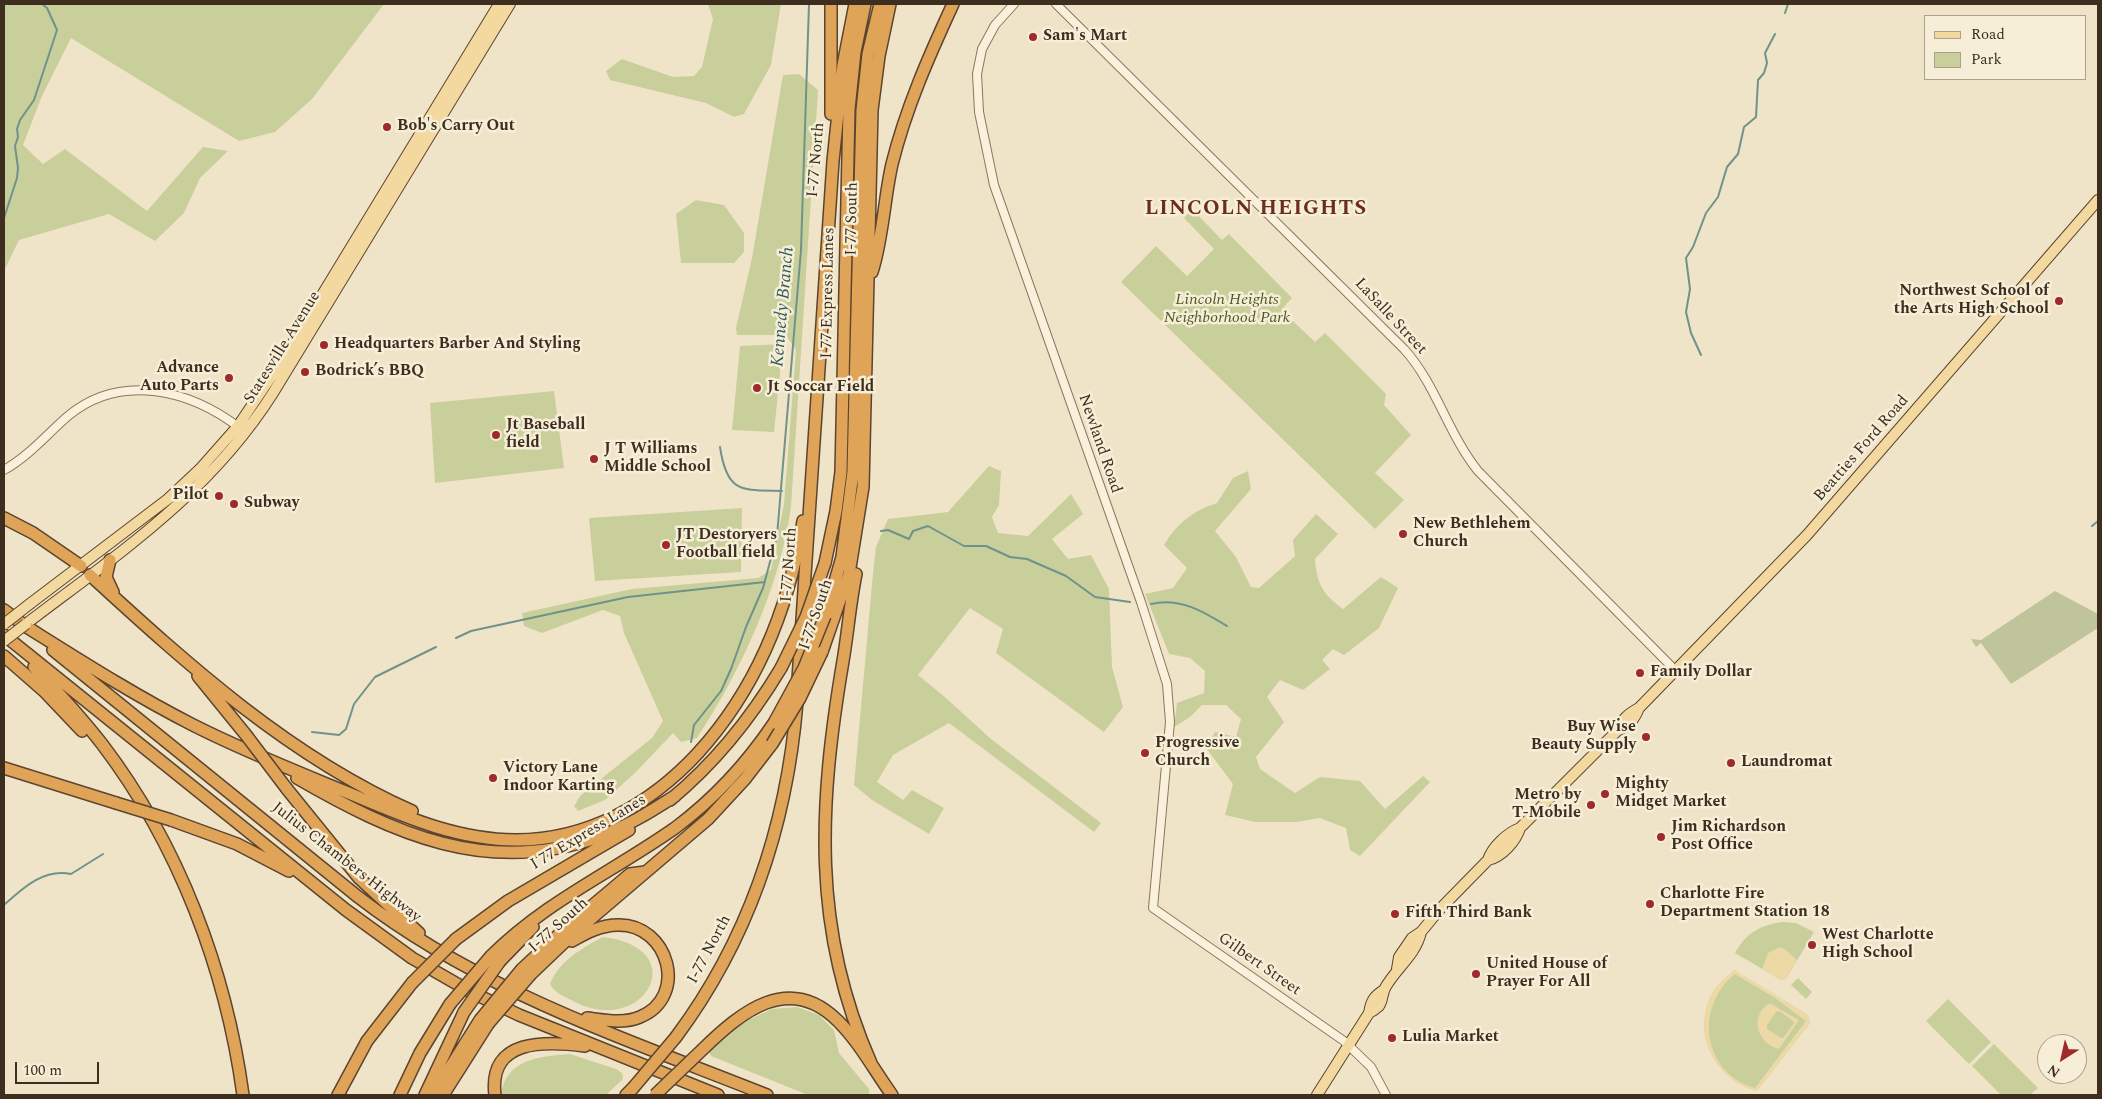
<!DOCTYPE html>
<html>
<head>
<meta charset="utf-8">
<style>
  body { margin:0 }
  #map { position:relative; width:2102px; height:1099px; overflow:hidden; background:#f0e4c8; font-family:Spectral,serif }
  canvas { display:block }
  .frame { position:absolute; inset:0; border:5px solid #3d2e20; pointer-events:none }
  .legend { position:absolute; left:1924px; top:15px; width:162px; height:65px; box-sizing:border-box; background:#f7eed8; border:1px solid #ada18e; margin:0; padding:6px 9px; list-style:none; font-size:15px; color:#3d2e20 }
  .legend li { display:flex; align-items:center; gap:10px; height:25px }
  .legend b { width:25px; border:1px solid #ada18e }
  .north { position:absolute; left:2037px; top:1034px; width:50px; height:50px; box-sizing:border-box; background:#f7eed8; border:1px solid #ada18e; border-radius:50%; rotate:215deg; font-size:14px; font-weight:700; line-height:20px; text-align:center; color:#3d2e20 }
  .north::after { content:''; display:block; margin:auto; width:18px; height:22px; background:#9e2a2b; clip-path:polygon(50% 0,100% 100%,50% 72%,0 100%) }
  .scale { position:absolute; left:15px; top:1062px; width:84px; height:22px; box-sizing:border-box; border:2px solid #3d2e20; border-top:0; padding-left:6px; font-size:15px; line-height:18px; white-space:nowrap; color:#3d2e20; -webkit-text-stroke:4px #f7eed8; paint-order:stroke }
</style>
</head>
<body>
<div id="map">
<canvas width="2102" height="1099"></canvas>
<div class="frame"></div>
<ul class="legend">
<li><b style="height:6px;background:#f3d9a0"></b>Road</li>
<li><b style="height:14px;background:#c9cf9b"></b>Park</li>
</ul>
<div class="north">N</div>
<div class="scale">100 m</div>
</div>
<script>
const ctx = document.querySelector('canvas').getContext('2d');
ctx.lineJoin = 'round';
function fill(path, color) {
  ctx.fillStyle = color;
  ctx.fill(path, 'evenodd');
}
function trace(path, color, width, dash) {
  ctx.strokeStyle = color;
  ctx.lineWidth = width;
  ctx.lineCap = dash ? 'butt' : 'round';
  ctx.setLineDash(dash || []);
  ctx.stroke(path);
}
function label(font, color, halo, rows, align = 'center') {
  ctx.font = font + ' Spectral,serif';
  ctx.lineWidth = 5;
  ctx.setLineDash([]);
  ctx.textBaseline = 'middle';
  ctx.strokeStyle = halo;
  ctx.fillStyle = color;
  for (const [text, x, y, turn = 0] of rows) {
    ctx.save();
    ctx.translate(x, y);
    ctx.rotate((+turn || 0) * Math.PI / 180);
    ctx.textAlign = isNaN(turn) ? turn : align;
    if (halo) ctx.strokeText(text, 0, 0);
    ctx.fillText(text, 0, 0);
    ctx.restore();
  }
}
fill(new Path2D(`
  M4,4h380l-72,95 -37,33 -36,9 -168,-103 -29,58 -19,49 20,19 22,-15 82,62 56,-64 25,4 -28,27 -16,35 -29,28 -46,-27 -90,26 -15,31z
  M708,4h73l-10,61 -27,49 -10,3 -28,-14 -96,-23 -4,-9 16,-12 51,18 21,-1 8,-9 11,-48z
  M799,74l19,16 -27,417c-11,80 -50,164 -94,231l-16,4 -8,-9 -37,39 -31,28 -27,11 -4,-5 7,-11 71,-57 11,-17 -39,-88 -4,-17 -17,-6 -61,23 -18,-7 -2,-13 110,-24 126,-11 13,-8 13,-66 12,-154 -10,-15h-49l-1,-7 16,-70 31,-183z
  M696,200l28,5 20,28v19l-10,11h-53l-5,-49z
  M1192,209l30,31 7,-6 63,64 -11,12 34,32 10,-9 61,61 -2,11 27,30 -36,38 29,27 -29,29 -254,-247 35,-36 31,30 27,-27 -30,-31z
  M783,344l-9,88 -42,-2 8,-84z
  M554,391l10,77 -129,15 -5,-80z
  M989,466l12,5 -2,34 -7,12 6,16 30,3 43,-42 12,20 -31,25 16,20 23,-4 18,34 3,78 11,40 -19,25 -108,-79 7,-24 -33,-21 -52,67 28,23 45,41 110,84 -7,9 -145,-109 -56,32 -16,27 26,18 9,-10 32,18 -15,26 -57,-34 -18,-15 19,-212 3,-26 12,-28 60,-7z
  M1248,471l3,18 -36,42 21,26 15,30 8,1 36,-32 -2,-16 23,-26 22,20 -23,25c2,26 8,35 28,50l38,-32 17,11 -19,40 -35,27 -11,-6 -11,11 8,9 -27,21 -23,-10 -13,17 17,25 -28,35 4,12 35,24 25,-16 40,4 25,28 38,-33 7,6 -70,74 -10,-6 -4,-22 -26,-10 -23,4h-42l-30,-7 8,-31 -27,-36 9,-16 21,5 5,-18 -15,-14h-24l-12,12 -16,10 3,-24 27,-10 1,-22 -15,-13 -21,-4 -24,-60 28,-6 14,-20 -23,-23c12,-21 30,-35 53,-42l16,-25z
  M742,508l-1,64 -146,9 -6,-63z
  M1783,922l13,1 18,9 -28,47 -5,1 -46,-27c11,-20 25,-28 48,-31z
  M603,937c91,11 42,100 -28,65 -9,-5 -20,-8 -25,-18 9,-23 32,-36 53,-47z
  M1734,970l74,45 2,8 -53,68c-42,-11 -67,-59 -44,-99 5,-9 14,-15 21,-22z
  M1798,978l14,14 -6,7 -15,-14z
  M1948,999l43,43 -22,22 -43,-43z
  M797,1007l22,8 15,15 5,23 30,36v6h-61l-97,-39 -2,-4 35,-30 28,-13z
  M1994,1044l44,44 -8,7h-29l-29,-29z
  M570,1054l46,15 6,4 1,6 -17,16h-105c4,-36 40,-39 69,-41z`), '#c9cf9b');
fill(new Path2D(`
  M1780,947l6,3 11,10 -11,19 -5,1 -19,-11 6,-16z
  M1734,970l74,45 2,8 -53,68c-42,-11 -67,-59 -44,-99 5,-9 14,-15 21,-22zM1735,974l40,24 31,23 -51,67c-53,-15 -61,-81 -20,-114z
  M1768,1004h3l28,16 -20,29c-21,-5 -30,-31 -11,-45zM1779,1011l14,10 1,2 -10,14 -3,1 -14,-9v-4l9,-13z`), '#ecd9a5');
fill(new Path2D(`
  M2055,591l43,23v14l-87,56 -30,-41 -5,4 -5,-8 10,1z`), '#bfc49a');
trace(new Path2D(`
  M1785,13l3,-9
  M4,218l13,-40 1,-10 -3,-22 3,-9 -1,-8 3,-9 14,-20 23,-70 -10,-22 -5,-4
  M1701,355l-10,-22 -5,-21 4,-23 -4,-31 7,-11 13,-34 12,-16 9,-30 11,-13 6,-27 12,-10 2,-37 6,-7 3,-10 -2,-10 10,-19
  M720,447c7,47 22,43 62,44
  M2092,526l6,-5
  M881,531l7,-1 21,9 4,-8 15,-5 36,20h22l24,11 17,2 39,17 29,21 35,5
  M1151,604c29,-7 53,8 76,22
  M456,638l15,-7 157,-34 137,-15
  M312,732l27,3 7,-6 8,-25 21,-27 61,-30
  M691,742l3,-17 27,-34 10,-22 15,-42 17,-39 14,-52 24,-286 8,-246
  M4,905c19,-17 40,-37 67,-31l32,-20`), '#6f938a', 2);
const minor = new Path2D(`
  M1014,4l-19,21 -13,24 -5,25 2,38 15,73 147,417 26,82 3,38 -17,186 191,133 27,26 15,28
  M1056,4l348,345c32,35 44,85 74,122l198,200
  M4,470c25,-14 43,-36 64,-54 53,-44 123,-26 173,13`);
const major = new Path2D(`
  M31,603l137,-104 32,-30 38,-43 45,-67 216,-355
  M26,624c93,-71 183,-130 247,-231l237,-389
  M1617,731c5,-12 11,-17 22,-23
  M1488,860c4,-13 19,-27 32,-32l97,-97c12,-5 17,-11 22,-23l168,-173 291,-335
  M1397,969l2,-12 13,-19 9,-6 19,-23 48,-49c14,-3 28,-19 32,-32
  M1369,1013c4,-2 7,-4 10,-7 4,-6 3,-12 6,-18 11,-20 31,-33 36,-56
  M1317,1095l52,-82c2,-12 5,-17 15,-23`);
const highway = new Path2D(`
  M831,4v110
  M872,272c11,-34 12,-73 20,-108 14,-56 37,-108 61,-160
  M4,518l29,15 48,33
  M110,560l-4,17 7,15
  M825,563l11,-52 5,-39 8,-363 6,-57 10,-48
  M856,574c-6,29 -8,58 -13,87 -24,142 -32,267 28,402
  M90,575c98,90 200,182 322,236
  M4,610l16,12
  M825,616l17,-59 11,-85 9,-362 6,-56 12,-50
  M22,624c56,35 112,71 171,101 49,25 102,46 153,67 55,23 109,48 170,48 71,0 134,-35 182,-87 60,-66 91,-145 105,-232
  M4,635l342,275 66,48 59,34 48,23 199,80
  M53,650l304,246c121,94 269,143 410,199
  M822,652l27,-78 14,-87 9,-377 7,-54 11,-52
  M4,656l40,35 38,40
  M34,667c24,25 47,50 68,77 77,101 124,226 141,351
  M198,676l48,59
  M798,679l35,-518 10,-96 12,-61
  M4,768l112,35
  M297,778c95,55 191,99 301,59 28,-10 52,-25 77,-41
  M287,789l72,89 60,55
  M670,800c45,-37 81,-82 111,-132
  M171,820l66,24 52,27
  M456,939l52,-38 121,-71
  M572,941c14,-8 29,-16 46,-16 51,-1 71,72 22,92 -16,7 -36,3 -53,1
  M491,956c57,-56 120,-83 184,-128 39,-29 72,-65 99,-105
  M500,961l33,-34
  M522,969l45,-42 63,-53 15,-2
  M531,974l42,-40 135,-115 37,-40 27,-35
  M676,1037c73,-98 111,-213 121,-335
  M703,1049c38,-37 86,-77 135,-28 22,22 36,49 54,74
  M338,1095l29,-54 45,-58
  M400,1095l20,-42 30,-49
  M425,1095l39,-83
  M433,1095l47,-75
  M443,1095l45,-71
  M495,1095c-7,-57 51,-54 90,-49
  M626,1095l7,-7`);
trace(minor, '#8d765c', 10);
trace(major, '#5b4430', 12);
trace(highway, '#5b4430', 14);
trace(minor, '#faf1dc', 8);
trace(major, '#f3d9a0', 10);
trace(highway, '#e0a458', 11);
const majorBridge = new Path2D(`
  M4,624l27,-21
  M4,641l22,-17`);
const highwayBridge = new Path2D(`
  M781,668l25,-51 19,-54
  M774,723l30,-55 21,-52
  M246,735l41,54
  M772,744l28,-46 22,-46
  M116,803l55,17
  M412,983l44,-44
  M450,1004l41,-48
  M464,1012l36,-51
  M480,1020l42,-51
  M488,1024l43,-50
  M633,1088l43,-51
  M655,1095l48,-46`);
trace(majorBridge, '#5b4430', 12, []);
trace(highwayBridge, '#5b4430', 14, []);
trace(majorBridge, '#f3d9a0', 10);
trace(highwayBridge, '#e0a458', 11);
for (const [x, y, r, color] of [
  [1033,37,5,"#9e2a2b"],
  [387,127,5,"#9e2a2b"],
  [2059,301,5,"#9e2a2b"],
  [324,345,5,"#9e2a2b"],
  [305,372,5,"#9e2a2b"],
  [229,378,5,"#9e2a2b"],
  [757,388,5,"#9e2a2b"],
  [496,435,5,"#9e2a2b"],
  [594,459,5,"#9e2a2b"],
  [219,496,5,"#9e2a2b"],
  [234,504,5,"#9e2a2b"],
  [1403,534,5,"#9e2a2b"],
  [666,545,5,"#9e2a2b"],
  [1640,673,5,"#9e2a2b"],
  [1646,737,5,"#9e2a2b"],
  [1145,753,5,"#9e2a2b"],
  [1731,763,5,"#9e2a2b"],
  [493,778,5,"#9e2a2b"],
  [1605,794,5,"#9e2a2b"],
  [1591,805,5,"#9e2a2b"],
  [1661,837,5,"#9e2a2b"],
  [1650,904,5,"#9e2a2b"],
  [1395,914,5,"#9e2a2b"],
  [1812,945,5,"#9e2a2b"],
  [1476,974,5,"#9e2a2b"],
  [1392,1038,5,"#9e2a2b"]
]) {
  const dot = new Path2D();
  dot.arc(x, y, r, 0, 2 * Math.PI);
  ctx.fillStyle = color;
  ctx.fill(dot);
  trace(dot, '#f7eed8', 2);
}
label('bold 16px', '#3d2e20', '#f7eed8', [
  ["Sam's Mart",1043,37],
  ["Bob's Carry Out",397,127],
  ["Northwest School of",2049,292,"right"],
  ["the Arts High School",2049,310,"right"],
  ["Headquarters Barber And Styling",334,345],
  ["Advance",219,369,"right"],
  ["Auto Parts",219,387,"right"],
  ["Bodrick’s BBQ",315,372],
  ["Jt Soccar Field",767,388],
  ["Jt Baseball",506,426],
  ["field",506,444],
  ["J T Williams",604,450],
  ["Middle School",604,468],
  ["Pilot",209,496,"right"],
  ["Subway",244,504],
  ["New Bethlehem",1413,525],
  ["Church",1413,543],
  ["JT Destoryers",676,536],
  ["Football field",676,554],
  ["Family Dollar",1650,673],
  ["Buy Wise",1636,728,"right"],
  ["Beauty Supply",1636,746,"right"],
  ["Progressive",1155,744],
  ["Church",1155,762],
  ["Laundromat",1741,763],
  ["Victory Lane",503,769],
  ["Indoor Karting",503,787],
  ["Mighty",1615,785],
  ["Midget Market",1615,803],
  ["Metro by",1581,796,"right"],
  ["T-Mobile",1581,814,"right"],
  ["Jim Richardson",1671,828],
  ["Post Office",1671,846],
  ["Charlotte Fire",1660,895],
  ["Department Station 18",1660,913],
  ["Fifth Third Bank",1405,914],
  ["West Charlotte",1822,936],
  ["High School",1822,954],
  ["United House of",1486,965],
  ["Prayer For All",1486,983],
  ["Lulia Market",1402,1038]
], 'left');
label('16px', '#3d2e20', '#f7eed8', [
  ["I-77 North",817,160,-85],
  ["I-77 South",853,219,-89],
  ["I 77 Express Lanes",829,293,-89],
  ["LaSalle Street",1390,317,47],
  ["Statesville Avenue",283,348,-58],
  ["Newland Road",1099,444,71],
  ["Beatties Ford Road",1862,449,-49],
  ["I-77 North",790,565,-86],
  ["I-77 South",817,615,-71],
  ["I 77 Express Lanes",589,833,-31],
  ["Julius Chambers Highway",346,863,38],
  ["I-77 South",559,926,-42],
  ["I-77 North",710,950,-62],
  ["Gilbert Street",1259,965,35]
]);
label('italic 16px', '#4d5a26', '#f7eed8', [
  ["Lincoln Heights",1227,301],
  ["Neighborhood Park",1227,319]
]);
label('italic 18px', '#2f5d5a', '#f7eed8', [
  ["Kennedy Branch",784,307,-85]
]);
ctx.letterSpacing = '1px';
label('bold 21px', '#6b2e1e', '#f7eed8', [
  ["LINCOLN HEIGHTS",1256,210]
]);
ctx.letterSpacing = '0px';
</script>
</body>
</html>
